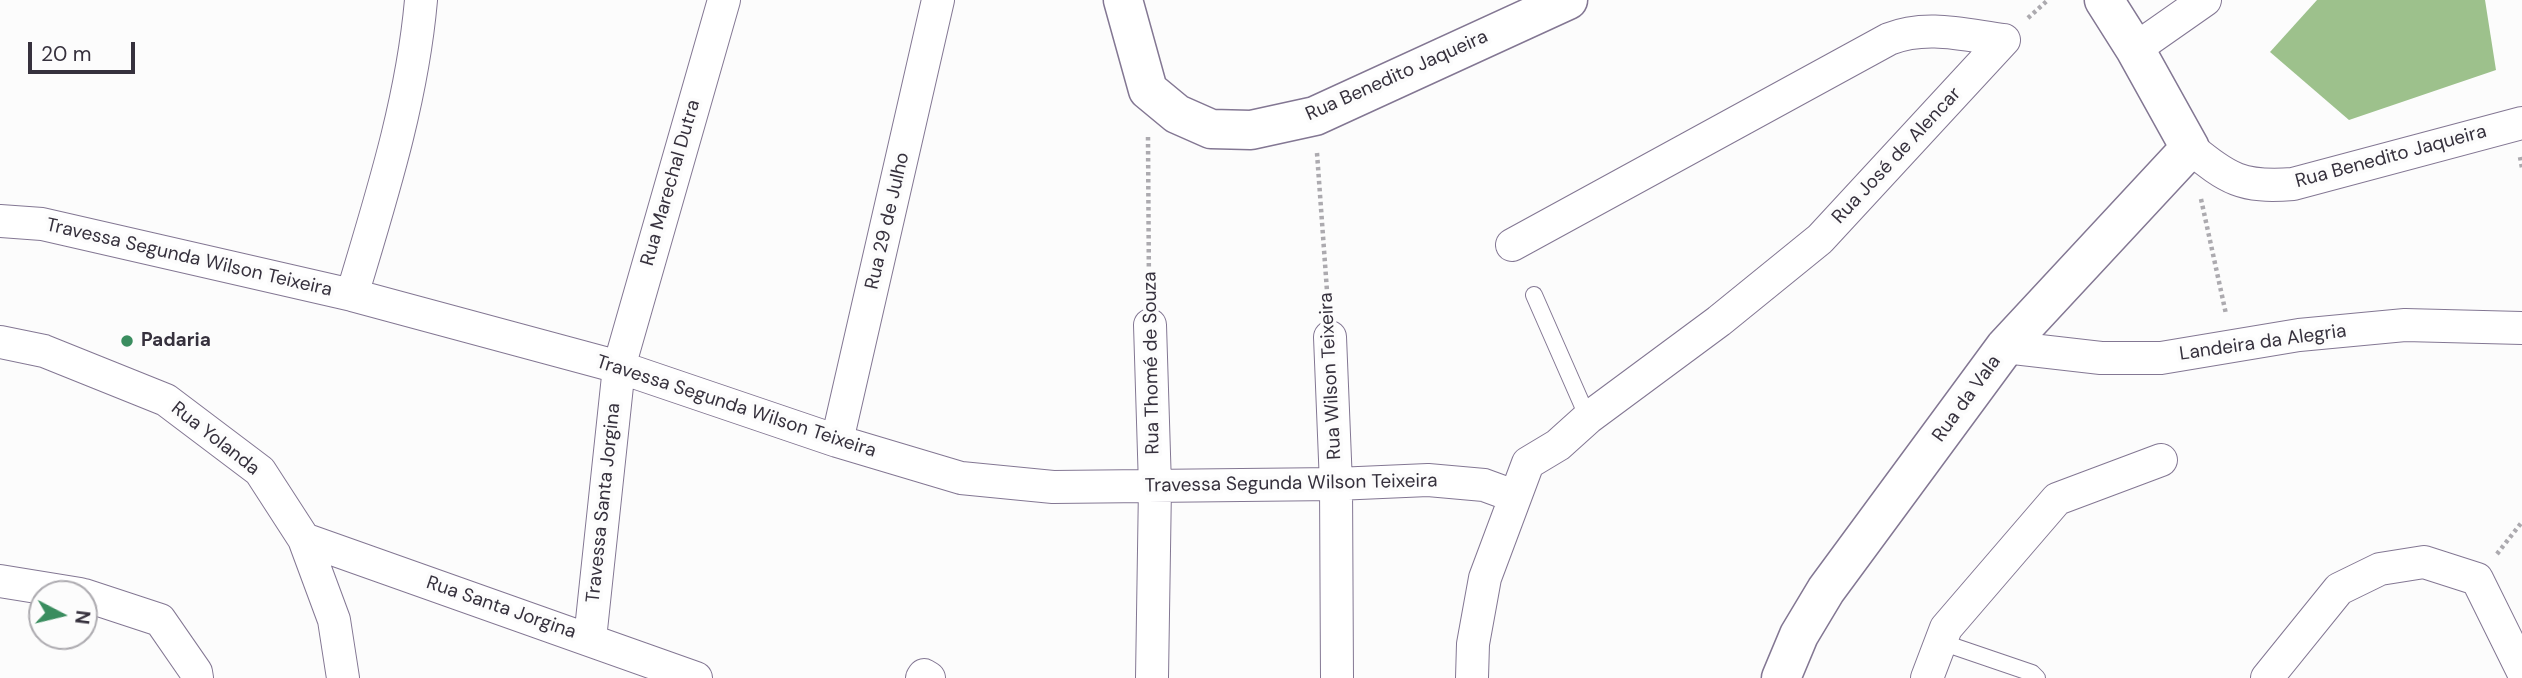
<!DOCTYPE html>
<html>
<head>
<meta charset="utf-8">
<style>
  body { margin:0 }
  #map { position:relative; width:2522px; height:678px; overflow:hidden; background:#fcfcfc; font-family:"DM Sans",sans-serif }
  canvas { display:block }
  .north { position:absolute; left:28px; top:580px; width:70px; height:70px; box-sizing:border-box; background:#fcfcfc; border:2px solid #adabb0; border-radius:50%; rotate:97deg; font-size:19px; font-weight:700; line-height:28px; text-align:center; color:#36313d }
  .north::after { content:''; display:block; margin:auto; width:24px; height:32px; background:#3a8d5f; clip-path:polygon(50% 0,100% 100%,50% 72%,0 100%) }
  .scale { position:absolute; left:28px; top:42px; width:107px; height:32px; box-sizing:border-box; border:4px solid #36313d; border-top:0; padding-left:9px; font-size:21px; line-height:24px; white-space:nowrap; color:#36313d; -webkit-text-stroke:5px #fcfcfc; paint-order:stroke }
</style>
</head>
<body>
<div id="map">
<canvas width="2522" height="678"></canvas>
<div class="north">N</div>
<div class="scale">20 m</div>
</div>
<script>
const ctx = document.querySelector('canvas').getContext('2d');
ctx.lineJoin = 'round';
function fill(path, color) {
  ctx.fillStyle = color;
  ctx.fill(path, 'evenodd');
}
function trace(path, color, width, dash) {
  ctx.strokeStyle = color;
  ctx.lineWidth = width;
  ctx.lineCap = dash ? 'butt' : 'round';
  ctx.setLineDash(dash || []);
  ctx.stroke(path);
}
function label(font, color, halo, rows, align = 'center') {
  ctx.font = font + ' "DM Sans",sans-serif';
  ctx.lineWidth = 7;
  ctx.setLineDash([]);
  ctx.textBaseline = 'middle';
  ctx.strokeStyle = halo;
  ctx.fillStyle = color;
  for (const [text, x, y, turn = 0] of rows) {
    ctx.save();
    ctx.translate(x, y);
    ctx.rotate((+turn || 0) * Math.PI / 180);
    ctx.textAlign = isNaN(turn) ? turn : align;
    if (halo) ctx.strokeText(text, 0, 0);
    ctx.fillText(text, 0, 0);
    ctx.restore();
  }
}
fill(new Path2D(`
  M2317,0h168l11,70 -147,50 -79,-68z`), '#9dc18c');
const service = new Path2D(`
  M1534,295l54,123
  M1941,642l91,31 5,5`);
const minor = new Path2D(`
  M2135,49l70,-49
  M2190,148c39,31 51,40 103,36l229,-61
  M0,221l42,3 310,71 267,72 218,74 124,37 92,9 283,-3 92,-4 56,5 30,11
  M1512,245l377,-206c37,-15 76,-4 115,1
  M352,295c29,-97 60,-193 69,-295
  M1150,325l5,161 -3,192
  M1330,337l6,147 1,194
  M0,342l44,9 122,49 94,71 44,68 30,81 9,58
  M2005,347l96,11h60l138,-23 106,-10 117,3
  M837,441l101,-441
  M304,539l392,139
  M0,581l80,13
  M84,595l76,25 36,52 1,6
  M590,639l29,-272 105,-367
  M922,678l2,-3 5,3
  M1472,678l1,-34 12,-66 43,-115 30,-18 30,-27 131,-97 101,-82 184,-199
  M1927,678l19,-50 111,-129 104,-39
  M2267,678l72,-89 41,-20 44,-7 53,17 45,91`);
const tertiary = new Path2D(`
  M1123,0l25,90 29,24 34,15 40,1 64,-14 253,-116
  M1781,678l18,-43 27,-45 179,-243 185,-199 -55,-99 -31,-49`);
trace(service, '#837793', 18);
trace(minor, '#837793', 34);
trace(tertiary, '#837793', 41);
trace(new Path2D(`
  M2028,18l20,-18
  M1148,137l1,155
  M1317,153l11,152
  M2520,157l2,11
  M2201,199l25,115
  M2497,554l25,-32`), '#acaaaf', 4.5, [3.5, 3.5]);
trace(service, '#fff', 16);
trace(minor, '#fff', 32);
trace(tertiary, '#fff', 38);
for (const [x, y, r, color] of [
  [127,341,7,"#3a8d5f"]
]) {
  const dot = new Path2D();
  dot.arc(x, y, r, 0, 2 * Math.PI);
  ctx.fillStyle = color;
  ctx.fill(dot);
  trace(dot, '#fcfcfc', 2.5);
}
label('19px', '#36313d', '#fcfcfc', [
  ["Rua Benedito Jaqueira",1397,76,-24],
  ["Rua José de Alencar",1897,156,-47],
  ["Rua Benedito Jaqueira",2391,157,-15],
  ["Rua Marechal Dutra",671,183,-74],
  ["Rua 29 de Julho",888,221,-77],
  ["Travessa Segunda Wilson Teixeira",189,258,13],
  ["Landeira da Alegria",2263,343,-8],
  ["Rua Thomé de Souza",1152,363,-91],
  ["Rua Wilson Teixeira",1331,376,-93],
  ["Rua da Vala",1967,399,-54],
  ["Travessa Segunda Wilson Teixeira",736,407,18],
  ["Rua Yolanda",215,439,38],
  ["Travessa Segunda Wilson Teixeira",1291,484,-1],
  ["Travessa Santa Jorgina",604,503,-84],
  ["Rua Santa Jorgina",501,608,19]
]);
label('bold 19px', '#36313d', '#fcfcfc', [
  ["Padaria",141,341]
], 'left');
</script>
</body>
</html>
